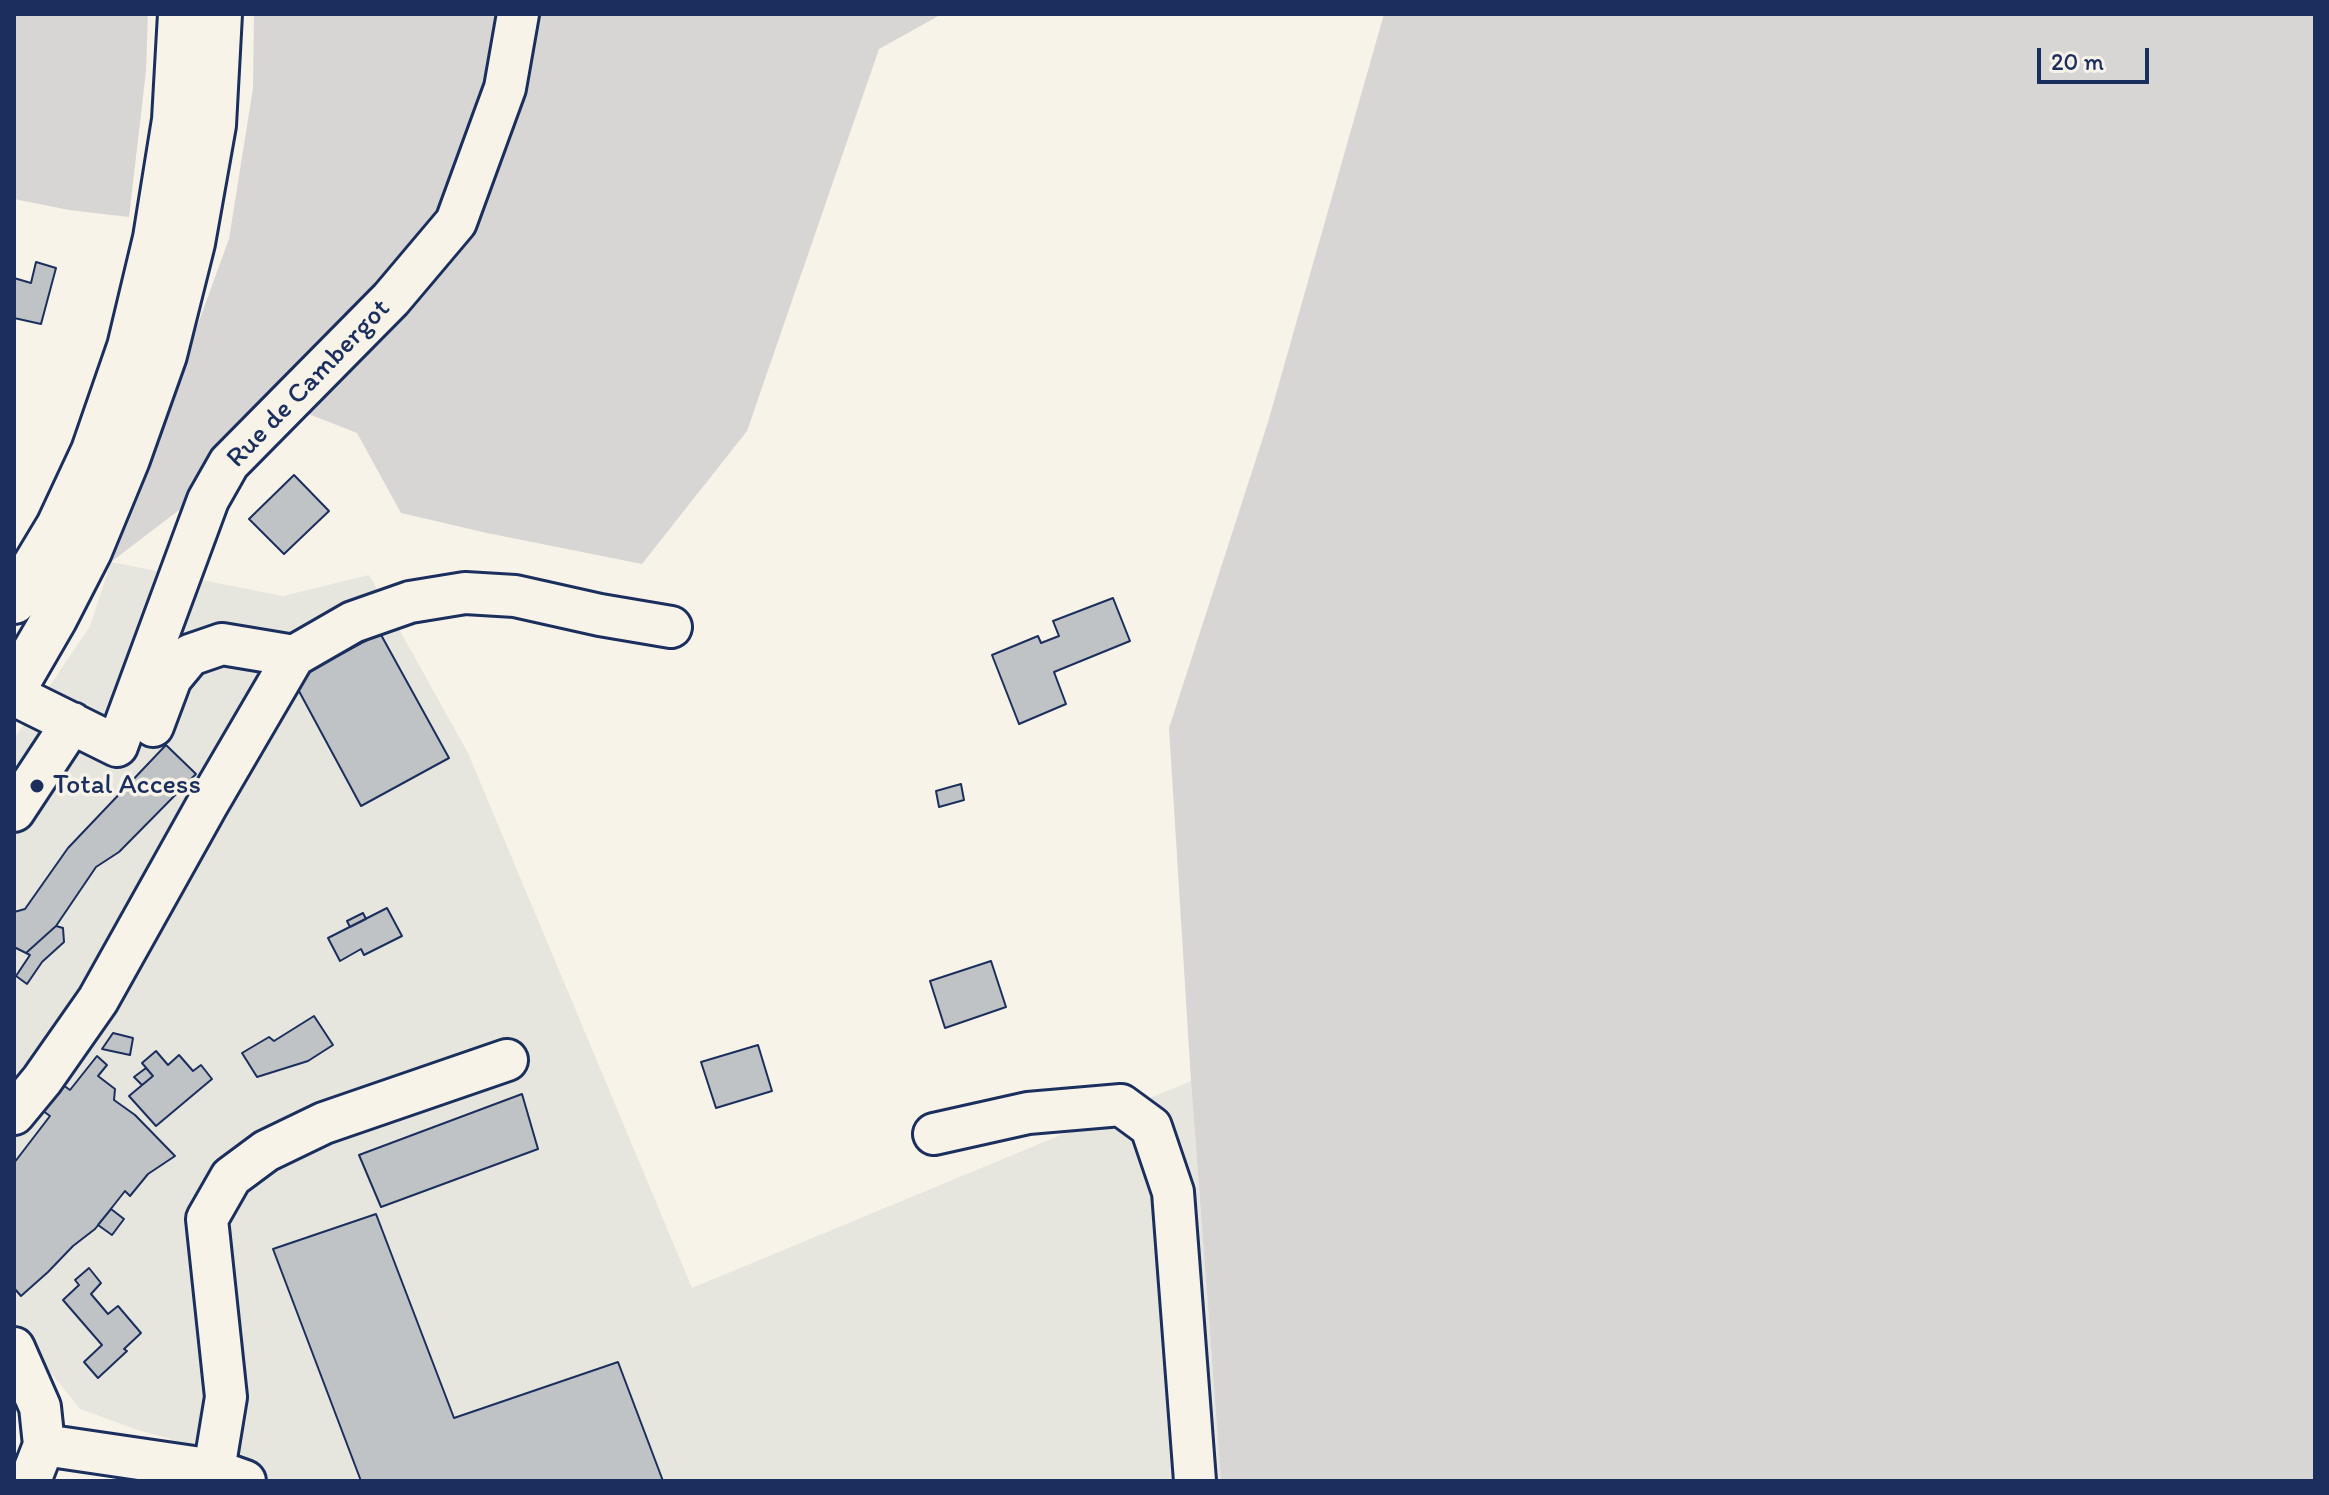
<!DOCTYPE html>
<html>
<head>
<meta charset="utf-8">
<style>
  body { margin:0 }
  #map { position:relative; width:2329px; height:1495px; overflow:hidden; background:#f7f3e8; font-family:Itim,sans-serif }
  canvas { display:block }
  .frame { position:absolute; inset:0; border:16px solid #1b2f5e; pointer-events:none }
  .scale { position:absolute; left:2037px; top:48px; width:112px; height:36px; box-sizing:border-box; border:4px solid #1b2f5e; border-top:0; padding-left:10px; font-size:24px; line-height:28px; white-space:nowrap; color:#1b2f5e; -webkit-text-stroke:6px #f7f3e8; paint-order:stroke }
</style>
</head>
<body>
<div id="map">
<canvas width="2329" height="1495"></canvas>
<div class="frame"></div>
<div class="scale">20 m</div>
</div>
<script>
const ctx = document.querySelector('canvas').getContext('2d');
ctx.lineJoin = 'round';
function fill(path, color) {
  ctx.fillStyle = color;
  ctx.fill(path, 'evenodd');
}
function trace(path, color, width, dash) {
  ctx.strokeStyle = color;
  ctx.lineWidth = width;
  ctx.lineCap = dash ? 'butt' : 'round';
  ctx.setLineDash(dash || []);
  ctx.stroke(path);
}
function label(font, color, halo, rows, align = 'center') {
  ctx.font = font + ' Itim,sans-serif';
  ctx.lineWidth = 7;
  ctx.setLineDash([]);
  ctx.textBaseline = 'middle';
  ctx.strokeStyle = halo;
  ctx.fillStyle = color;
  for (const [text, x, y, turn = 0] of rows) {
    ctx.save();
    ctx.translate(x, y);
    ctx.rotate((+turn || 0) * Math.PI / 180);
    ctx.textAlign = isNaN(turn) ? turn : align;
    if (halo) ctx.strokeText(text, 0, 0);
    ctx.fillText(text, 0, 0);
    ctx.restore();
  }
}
fill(new Path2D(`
  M111,562l172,34 86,-21 99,178 224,535 499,-207 30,400h-1044l-6,-42 -33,-9 -58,-21 -66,-82v-588l76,-113z`), '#e6e5de');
fill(new Path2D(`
  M14,14h134l-2,57 -17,146 -60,-7 -55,-11z
  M254,14h688l-63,35 -132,382 -105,133 -155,-31 -86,-20 -44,-80 -51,-20 -195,149 118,-323 24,-151z
  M1384,14h931v1467h-1094l-30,-400 -22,-353 99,-306z`), '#d7d6d4');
const building = new Path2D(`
  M36,262l20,6 -15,56 -27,-6v-40l17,5z
  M294,475l35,36 -45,43 -35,-35z
  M1113,598l17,43 -76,31 12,32 -47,20 -27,-69 46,-19 3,7 18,-7 -6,-15z
  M380,633l69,125 -88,48 -68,-126z
  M166,745l30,29 -77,78 -23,15 -40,59 -30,27 -12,-6v-35l11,-3 43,-61z
  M961,784l3,16 -25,7 -3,-16z
  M387,908l15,28 -38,19 -3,-6 -21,12 -12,-23z
  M363,913l3,6 -16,8 -3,-6z
  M56,926l7,2 1,14 -22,20 -15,22 -11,-8 14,-21 -4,-2z
  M991,961l15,46 -61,21 -15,-47z
  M314,1016l19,29 -25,16 -51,16 -15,-24 27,-16 5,4z
  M113,1033l20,5 -3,17 -28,-6z
  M758,1045l14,46 -56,17 -15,-46z
  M156,1051l12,14 11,-10 14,16 8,-6 11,14 -56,47 -27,-30 24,-20 -11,-13z
  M97,1056l10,9 -9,11 17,13 -1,11 21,15 40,41 -27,18 -18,22 -5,-5 -30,38 -22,17 -25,26 -27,24 -7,-8v-125l36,-47 -15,-11 21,-25 14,10z
  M146,1068l7,8 -11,9 -8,-8z
  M522,1094l16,55 -157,58 -22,-52z
  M111,1209l13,10 -12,16 -14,-10z
  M376,1214l78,204 164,-56 45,119h-302l-88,-232z
  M89,1268l12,15 -10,11 17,20 10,-8 23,27 -17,16 3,2 -29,27 -14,-16 18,-17 -39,-45 16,-15 -4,-5z`);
fill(building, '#c0c3c5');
trace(building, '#1b2f5e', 2);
const minor = new Path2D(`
  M14,695l103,51 91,-246 21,-37 162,-164 65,-77 49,-134 13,-74
  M153,726l18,-48 19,-23 32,-11 72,12
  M14,811l58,-88
  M14,1114l28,-34 56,-80 109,-195 87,-149 59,-34 57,-20 55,-9 50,3 85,19 71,12
  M934,1134l94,-21 93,-8 30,22 22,65 22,289
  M14,1348l26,59 4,38 -14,36
  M44,1445l170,25 31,11
  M214,1470l12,-73 -19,-178 24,-42 35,-26 58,-28 183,-63`);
const major = new Path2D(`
  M14,601l45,-75 35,-75 36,-104 26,-109 19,-118 6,-106
  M14,688l40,-69 35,-68 38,-92 37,-104 28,-112 21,-118 6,-111`);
trace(minor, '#1b2f5e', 46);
trace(major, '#1b2f5e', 50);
trace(minor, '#f7f3e8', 40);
trace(major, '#f7f3e8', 44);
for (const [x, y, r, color] of [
  [37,786,8,"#1b2f5e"]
]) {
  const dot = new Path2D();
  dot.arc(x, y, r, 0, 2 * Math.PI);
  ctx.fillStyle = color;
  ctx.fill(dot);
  trace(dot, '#f7f3e8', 3);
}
label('28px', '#1b2f5e', '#f7f3e8', [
  ["Rue de Cambergot",309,384,-46]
]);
label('28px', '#1b2f5e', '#f7f3e8', [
  ["Total Access",53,786]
], 'left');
</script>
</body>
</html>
